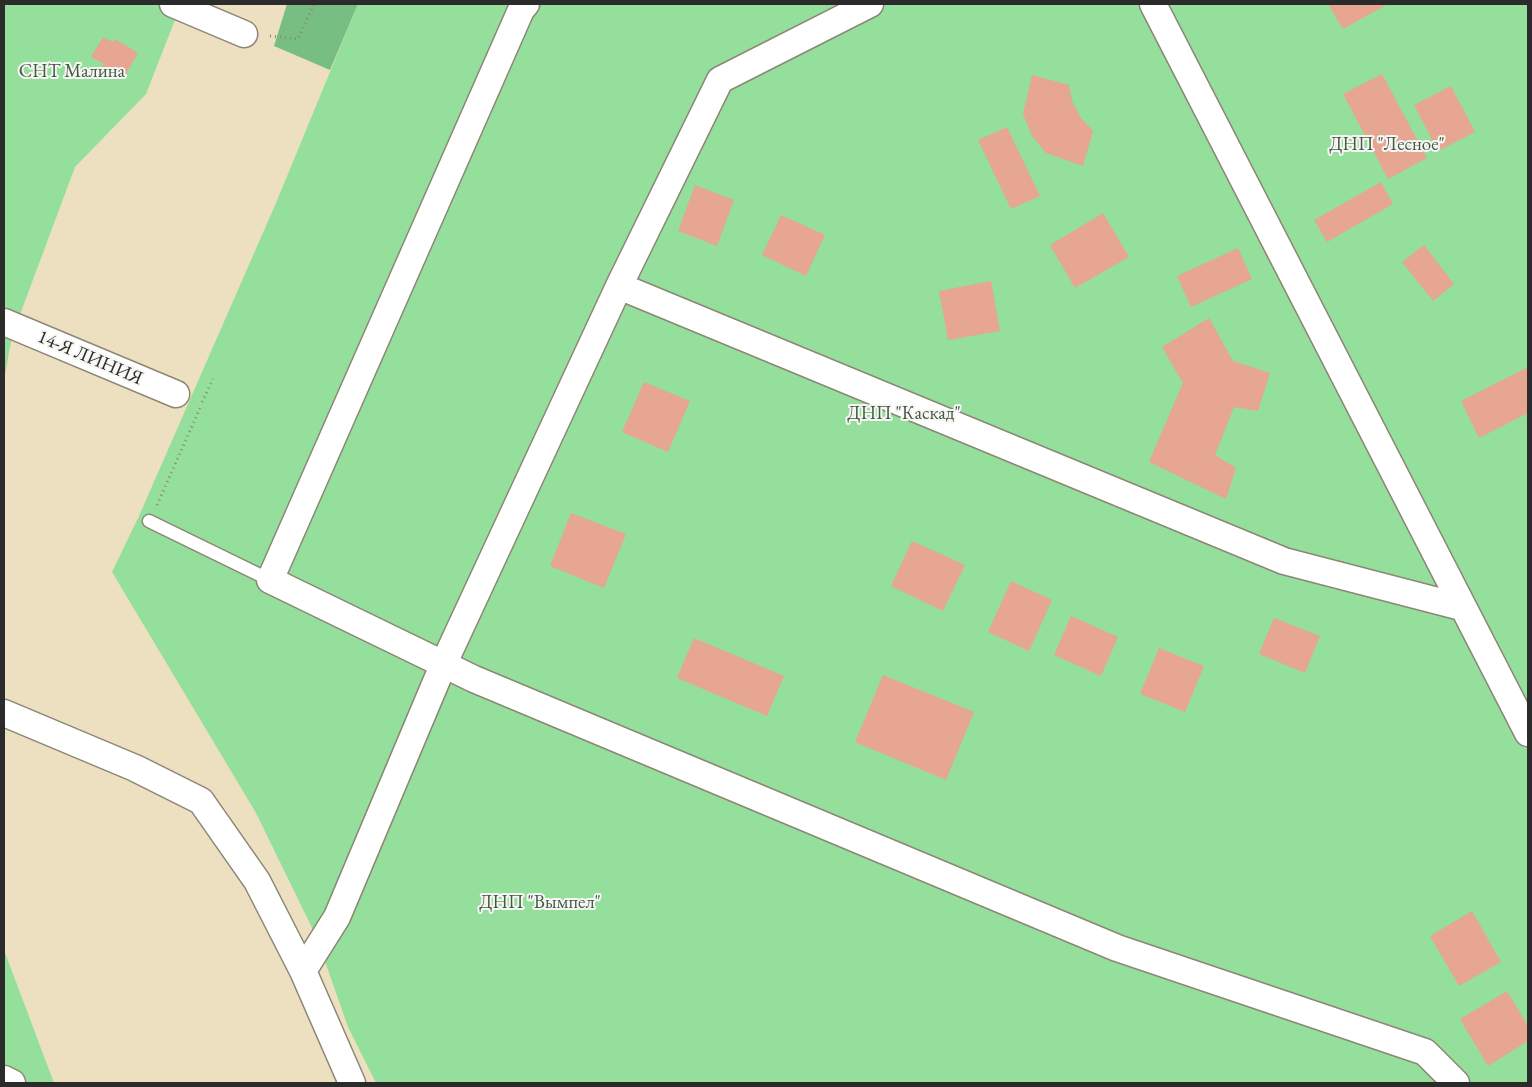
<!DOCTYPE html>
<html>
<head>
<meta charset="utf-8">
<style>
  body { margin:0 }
  #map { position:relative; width:1532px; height:1087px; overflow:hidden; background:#ece0c0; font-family:"EB Garamond",serif }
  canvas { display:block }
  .frame { position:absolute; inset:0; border:5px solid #2b2b2b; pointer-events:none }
</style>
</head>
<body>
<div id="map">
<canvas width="1532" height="1087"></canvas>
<div class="frame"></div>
</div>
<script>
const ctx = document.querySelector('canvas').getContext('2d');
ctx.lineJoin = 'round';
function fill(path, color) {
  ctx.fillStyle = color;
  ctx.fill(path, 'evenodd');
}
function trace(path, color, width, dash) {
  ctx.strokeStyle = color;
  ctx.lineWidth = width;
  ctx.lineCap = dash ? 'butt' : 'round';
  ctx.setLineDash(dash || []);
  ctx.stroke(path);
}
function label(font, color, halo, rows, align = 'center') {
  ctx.font = font + ' "EB Garamond",serif';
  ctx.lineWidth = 4;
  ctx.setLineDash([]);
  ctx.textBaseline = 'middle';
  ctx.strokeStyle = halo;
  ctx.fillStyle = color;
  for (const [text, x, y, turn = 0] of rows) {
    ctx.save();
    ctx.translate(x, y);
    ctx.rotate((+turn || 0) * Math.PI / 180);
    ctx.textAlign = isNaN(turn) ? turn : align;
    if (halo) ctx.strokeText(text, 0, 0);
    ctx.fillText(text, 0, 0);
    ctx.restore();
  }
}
fill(new Path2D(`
  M4,4h169l7,3 -34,87 -71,73 -63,169 -8,44z
  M358,4h1170v1079h-1152l-28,-56 -32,-91 -60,-123 -144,-241 27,-56 137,-313z
  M4,950l50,133h-50z`), '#94df9b');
fill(new Path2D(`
  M287,4h71l-28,66 -56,-24z`), '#77be83');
fill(new Path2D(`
  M1328,4h60l-45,25z
  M103,37l10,5 2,-3 23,14 -15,26 -21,-12 2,-3 -13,-7z
  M1382,74l45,84 -39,21 -45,-85z
  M1032,75l37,10 3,16 9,17 12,13 -10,35 -37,-13 -14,-17 -9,-22z
  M1451,86l24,46 -37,19 -24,-46z
  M1007,127l33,69 -29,13 -33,-69z
  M1381,182l12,22 -66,38 -13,-22z
  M695,185l39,15 -17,46 -39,-15z
  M1103,213l26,44 -54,31 -25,-43z
  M781,215l44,20 -19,41 -44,-21z
  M1424,245l30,39 -21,17 -31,-39z
  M1238,248l14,31 -61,28 -14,-31z
  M991,281l9,50 -52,9 -9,-49z
  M1209,318l24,43 37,12 -12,38 -24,-4 -19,48 21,13 -10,31 -77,-37 34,-79 -21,-36z
  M1528,367v46l-49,25 -18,-37z
  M644,382l46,19 -22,51 -46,-20z
  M571,513l55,21 -22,54 -54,-22z
  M912,541l53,24 -22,46 -52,-25z
  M1011,581l41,19 -23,51 -41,-19z
  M1071,616l47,21 -17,39 -47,-21z
  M1274,618l46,18 -15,37 -46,-19z
  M694,638l90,38 -17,40 -90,-38z
  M1159,648l45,18 -19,46 -45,-18z
  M883,675l91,37 -28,68 -91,-38z
  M1472,911l29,51 -42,24 -29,-50z
  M1507,991l21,35v15l-40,25 -28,-47z`), '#e6a691');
const lane = new Path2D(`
  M149,521l121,59`);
const street = new Path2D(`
  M173,4l71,30
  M526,4l-5,6 -251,570 204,99 643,269 308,104 31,31
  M1153,4l375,729
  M619,286l665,275 177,46
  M4,322l172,72
  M4,713l131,55 66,33 56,80 46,90 49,112
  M303,971l34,-54 107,-254 175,-377 101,-206 150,-76
  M4,1079l8,4`);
trace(lane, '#8c8676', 15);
trace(street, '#8c8676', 29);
trace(new Path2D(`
  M270,36l28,3 16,-35
  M202,402l11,-23
  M157,505l43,-97`), '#8c8676', 3, [1, 4]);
trace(lane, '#fff', 12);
trace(street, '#fff', 26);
label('19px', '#455847', '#f6f6f2', [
  ["СНТ Малина",72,72],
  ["ДНП \"Лесное\"",1387,145],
  ["ДНП \"Каскад\"",904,414],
  ["ДНП \"Вымпел\"",540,903]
]);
label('19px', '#2b2b2b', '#f6f6f2', [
  ["14-Я ЛИНИЯ",90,358,23]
]);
</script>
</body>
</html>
